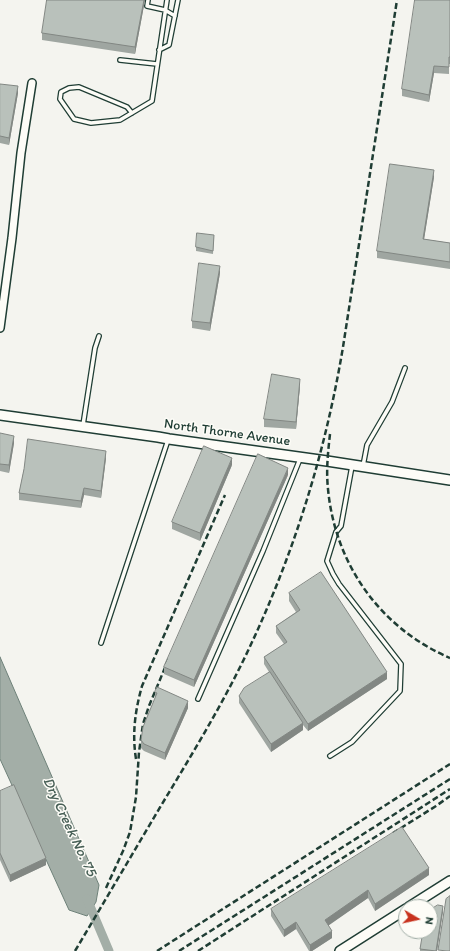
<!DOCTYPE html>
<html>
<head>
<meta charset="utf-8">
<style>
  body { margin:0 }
  #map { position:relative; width:450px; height:951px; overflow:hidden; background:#f4f4ef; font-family:Itim,sans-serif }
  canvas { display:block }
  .north { position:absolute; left:398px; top:899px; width:40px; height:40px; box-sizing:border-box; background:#fdfcf7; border:1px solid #a4b0a9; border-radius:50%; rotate:99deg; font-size:11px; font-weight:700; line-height:16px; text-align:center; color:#1f3d34 }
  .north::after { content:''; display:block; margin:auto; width:14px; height:18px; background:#c8321e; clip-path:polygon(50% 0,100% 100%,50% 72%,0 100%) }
</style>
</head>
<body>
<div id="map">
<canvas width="450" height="951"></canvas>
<div class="north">N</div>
</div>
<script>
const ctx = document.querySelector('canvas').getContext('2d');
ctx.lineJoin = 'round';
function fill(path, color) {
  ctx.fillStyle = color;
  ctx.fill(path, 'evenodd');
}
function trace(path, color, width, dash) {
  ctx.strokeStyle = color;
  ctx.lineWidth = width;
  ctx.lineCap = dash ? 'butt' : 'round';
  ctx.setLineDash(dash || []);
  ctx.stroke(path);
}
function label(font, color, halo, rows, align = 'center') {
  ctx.font = font + ' Itim,sans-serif';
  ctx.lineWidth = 3;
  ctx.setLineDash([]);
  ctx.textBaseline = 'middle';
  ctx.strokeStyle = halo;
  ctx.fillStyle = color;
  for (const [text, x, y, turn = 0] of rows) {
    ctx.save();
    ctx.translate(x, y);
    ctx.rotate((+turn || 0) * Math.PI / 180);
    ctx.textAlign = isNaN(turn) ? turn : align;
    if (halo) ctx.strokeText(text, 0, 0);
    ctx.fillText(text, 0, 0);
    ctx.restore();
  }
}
const water = new Path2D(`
  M0,657l99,228 -3,17 -9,14 -18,-6 -69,-151z`);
fill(water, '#a3aea7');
trace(water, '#6e8179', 1);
trace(new Path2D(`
  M87,899l22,52`), '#a3aea7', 9);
const lane = new Path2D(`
  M148,0l-1,6 18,4 10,6
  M159,50l10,-5 9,-45
  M120,60l37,4
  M132,113l-5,-6 -48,-20 -10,1 -8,4 -1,7 14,20 17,4 29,-3 32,-19 15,-101
  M83,425l12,-77 4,-12
  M363,466l4,-21 25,-43 13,-34
  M101,643l67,-203
  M198,699l65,-148 37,-92
  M330,756l22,-14 48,-51 1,-27 -62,-80 -6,-10 -6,-13 9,-29 5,-6 11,-60`);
const street = new Path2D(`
  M0,328l12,-90 9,-85 11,-70`);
const secondary = new Path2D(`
  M0,415l158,22 11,2 158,22 123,19
  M409,907l41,-26
  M340,951l66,-42`);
trace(lane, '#1f3d34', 6);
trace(street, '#1f3d34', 10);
trace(secondary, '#1f3d34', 12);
trace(lane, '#fdfcf7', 3.5);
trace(street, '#fdfcf7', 7);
trace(secondary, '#fdfcf7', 9);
trace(new Path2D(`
  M330,434c-2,18 -4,36 -2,55 7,75 52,139 122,169
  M136,759c-4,-25 -1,-48 6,-73l83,-191
  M393,833l43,-27 14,-10
  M106,888l17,-37 7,-19 6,-35 3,-45 4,-28 6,-18 20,-48
  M75,951c29,-49 58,-98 87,-147 32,-53 65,-107 91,-164 43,-93 73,-191 90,-293l54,-347
  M157,951l293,-187
  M179,951l271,-172
  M198,951l252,-162`), '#1f3d34', 2.5, [6, 3]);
fill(new Path2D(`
  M47,0h98l-10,54 -93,-14v-7z
  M450,0v64h-1v10l-15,-1 -5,29 -27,-6v-7z
  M0,84l18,9 -9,52 -9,-2z
  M434,177l-10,62 26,4v26l-73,-11v-7z
  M214,235l-1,19 -17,-3v-4z
  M220,273l-10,58 -18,-3v-7z
  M300,386l-4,43 -32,-2v-8z
  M0,433l14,10 -5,30 -9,-2z
  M106,458l-5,40 -17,-3 -3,13 -62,-8v-7l5,-24z
  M232,465l-32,76 -28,-12v-7z
  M288,475l-94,212 -30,-13v-7z
  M289,593l98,86 -79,52 -5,-6v5l-32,22 -32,-49v-7l30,-24 -5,-8v-7l20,-13 -8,-11v-7l20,-14 -7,-11z
  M155,692l33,16 -23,52 -21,-9 -3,-3v-8l14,-41z
  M0,791l46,74 -36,17 -10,-22z
  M429,875l-54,36 -7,-13 -40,27 4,13 -20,13h-3l-13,-22 -12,8 -13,-21v-7z
  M443,911l-6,40h-17v-2z`), '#9fa6a1');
fill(new Path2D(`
  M144,0h1l-10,54v-7z
  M434,66v7l-5,29v-7z
  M18,86v7l-9,52v-7z
  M434,170v7l-11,69v-7z
  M220,266v7l-10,58v-8z
  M300,379v7l-4,43v-7z
  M14,436v7l-5,30v-8z
  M106,451v7l-5,40v-7z
  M232,458v7l-32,76v-8z
  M288,468v7l-94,212v-7z
  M84,488v7l-3,13v-7z
  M387,672v7l-79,52v-7z
  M188,701v7l-23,52v-7z
  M303,723v7l-32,22v-8z
  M46,858v7l-36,17v-7z
  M429,868v7l-54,36v-7z
  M368,890v8l-43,30v-8z
  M443,906v5l-6,40h-1z
  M296,922v7l-12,8v-7z
  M332,931v7l-20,13h-2v-6z`), '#828783');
const building = new Path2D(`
  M47,0h97l-9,47 -93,-14z
  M415,0h35v57h-1v10l-15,-1 -5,29 -27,-6z
  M0,84l18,2 -9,52 -9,-2z
  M390,164l44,6 -11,69 27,4v19l-73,-11z
  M197,233l17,2 -1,16 -17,-4z
  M199,263l21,3 -10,57 -18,-2z
  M272,374l28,5 -4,43 -32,-3z
  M0,433l14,3 -5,29 -9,-1z
  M28,439l78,12 -5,40 -17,-3 -3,13 -62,-8 5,-24z
  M204,446l28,12 -32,75 -28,-11z
  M258,454l30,14 -94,212 -30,-13z
  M321,572l66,100 -79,52 -44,-67 23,-15 -11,-16 24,-16 -11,-17z
  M270,672l33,51 -32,21 -32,-48 5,-8z
  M157,687l31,14 -23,52 -21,-9 -3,-4 2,-13 14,-34 -2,-1z
  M14,785l32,73 -36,17 -10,-22v-62z
  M402,827l27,41 -54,36 -7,-14 -43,30 7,11 -22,14 -14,-23 -12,8 -13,-21z
  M450,896v55h-3l-9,-1 8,-51z
  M438,905l5,1 -7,45 -16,-2 3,-18h7v-21z`);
fill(building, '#b9c1bb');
trace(building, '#828783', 1);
label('14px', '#1f3d34', '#fdfcf7', [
  ["North Thorne Avenue",227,433,8]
]);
label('italic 15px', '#475f56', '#fdfcf7', [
  ["Dry Creek No. 75",69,827,65]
]);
</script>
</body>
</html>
